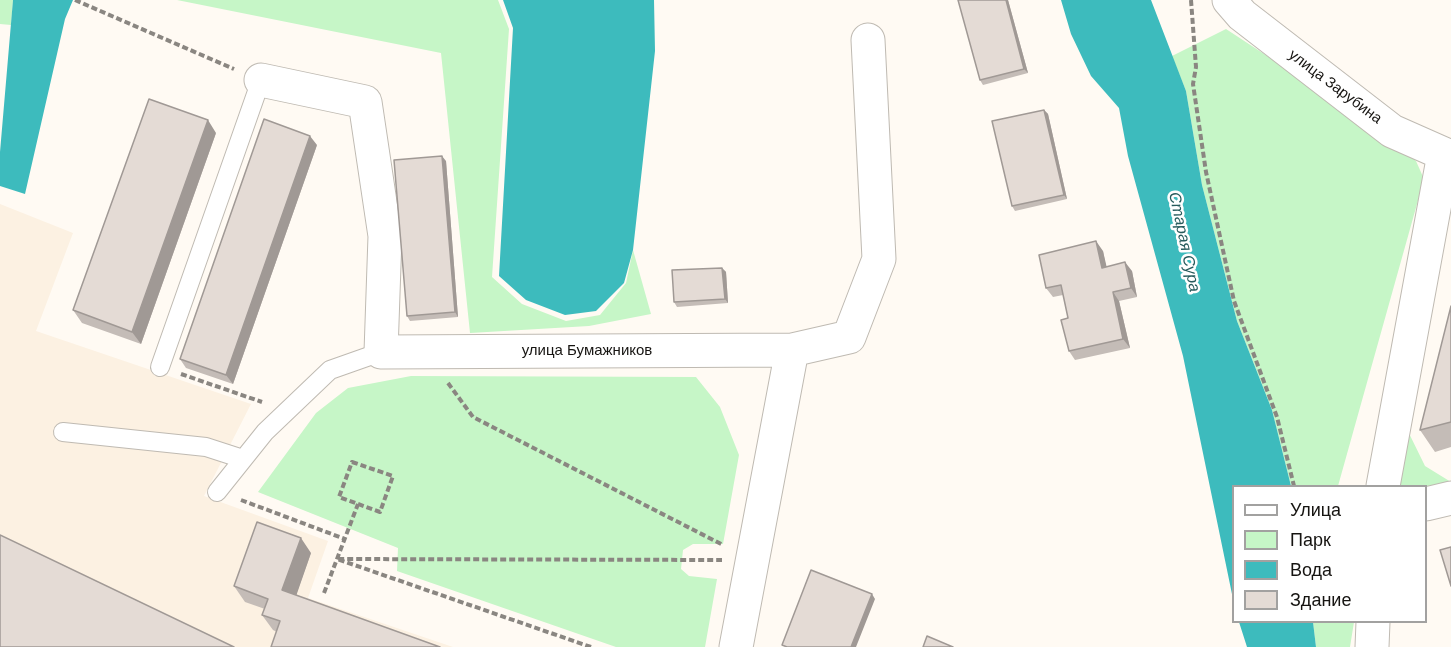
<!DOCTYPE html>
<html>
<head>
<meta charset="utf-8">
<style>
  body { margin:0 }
  #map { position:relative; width:1451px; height:647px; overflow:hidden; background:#fffaf3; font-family:Helvetica,sans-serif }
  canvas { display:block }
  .legend { position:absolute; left:1232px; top:485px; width:195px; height:138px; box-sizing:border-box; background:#fff; border:2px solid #a2a1a0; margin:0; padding:8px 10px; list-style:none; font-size:18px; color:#161411 }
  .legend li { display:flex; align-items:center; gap:12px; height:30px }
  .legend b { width:30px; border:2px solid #a2a1a0 }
</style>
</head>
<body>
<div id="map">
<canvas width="1451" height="647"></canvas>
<ul class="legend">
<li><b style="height:8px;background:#fff"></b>Улица</li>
<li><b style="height:16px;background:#c6f6c7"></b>Парк</li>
<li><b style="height:16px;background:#3dbbbd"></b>Вода</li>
<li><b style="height:16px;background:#e4dbd5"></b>Здание</li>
</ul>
</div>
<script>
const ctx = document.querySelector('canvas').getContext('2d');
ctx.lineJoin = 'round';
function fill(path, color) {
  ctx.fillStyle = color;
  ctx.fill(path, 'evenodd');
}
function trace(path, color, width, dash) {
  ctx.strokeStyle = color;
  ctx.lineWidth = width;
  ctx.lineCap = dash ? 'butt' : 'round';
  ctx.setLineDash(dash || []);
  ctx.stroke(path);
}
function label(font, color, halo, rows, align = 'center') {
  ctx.font = font + ' Helvetica,sans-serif';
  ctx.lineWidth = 5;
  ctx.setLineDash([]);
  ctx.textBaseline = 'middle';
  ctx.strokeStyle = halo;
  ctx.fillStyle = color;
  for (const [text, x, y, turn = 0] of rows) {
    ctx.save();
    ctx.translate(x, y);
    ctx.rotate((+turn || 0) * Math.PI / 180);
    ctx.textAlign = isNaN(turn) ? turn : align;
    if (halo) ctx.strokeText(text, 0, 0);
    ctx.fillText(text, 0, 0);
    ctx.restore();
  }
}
fill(new Path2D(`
  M0,204l73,29 -37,98 215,73 -47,92 124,45 -20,57 145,49h-453z`), '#fcf1e2');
fill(new Path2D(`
  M0,0h13l-2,25 -11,-1z
  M177,0h321l11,29 -17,248 30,27 44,17 34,-6 26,-32 7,-33 18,64 -62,12 -119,7 -29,-280z
  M1226,29l154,101 36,31 8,18 -86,307h-47l-19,-76 -35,-89 -35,-136 -16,-94 -14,-35z
  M411,376l285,1 24,30 19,48 -16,89h-30l-10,6 -2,19 8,7 28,3 -12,68h-89l-219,-76 1,-23 -140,-56 58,-79 32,-25z
  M1402,419l23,47 26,16v5l-25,8v-9h-34z
  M1313,622h41l-4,25h-34z`), '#c6f6c7');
fill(new Path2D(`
  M13,0h60l-8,19 -40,175 -25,-8v-34z
  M503,0h151l1,51 -22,199 -9,33 -28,28 -31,4 -39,-15 -27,-24 14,-248z
  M1061,0h90l35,91 16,94 35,136 35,89 19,76h-57l-1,113 -50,-243 -55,-200 -9,-48 -28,-32 -20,-42z
  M1239,622h74l3,25h-69z`), '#3dbbbd');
const lane = new Path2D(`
  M160,367l101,-287
  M63,432l143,15 37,12
  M217,492l48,-60 65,-62 51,-18`);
const street = new Path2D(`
  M261,80l104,22 20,134 -4,116 411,-2 -56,297
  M792,350l57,-13 30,-78 -11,-219
  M1426,504l25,-6`);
const secondary = new Path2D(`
  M1229,0l13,15 150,116 52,23 -61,332
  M1372,647l1,-25`);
trace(lane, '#bfbab2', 20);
trace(street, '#bfbab2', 35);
trace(secondary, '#bfbab2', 35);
trace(new Path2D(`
  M75,0l159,69
  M1191,0l5,67 -3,17 13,88 28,129 43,116 17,69
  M181,374l81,28
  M448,383l25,34 250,128
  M352,462l41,14 -13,36 -41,-15z
  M241,500l104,39
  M324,593l34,-89
  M591,647l-254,-88 385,1`), '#8a8681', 4, [6, 3]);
trace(lane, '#fff', 18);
trace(street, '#fff', 33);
trace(secondary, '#fff', 33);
fill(new Path2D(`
  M1008,0l20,73 -45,12 -3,-5z
  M1044,110l4,4 19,85 -52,12 -3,-5z
  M216,133l-75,211 -59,-21 -9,-13z
  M317,145l-84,239 -47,-16 -6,-9z
  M446,161l12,156 -48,4 -3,-5z
  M1103,251l3,16 26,4 5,26 -18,4 11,47 -55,12 -6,-9 -1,-33 -5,-23 -10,2 -7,-9z
  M722,268l4,4 2,31 -51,4 -3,-5z
  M1451,306v141l-16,5 -15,-22z
  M311,553l-15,42 -19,37 -4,-2 -11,-15 3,-6 -20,-7 -11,-16z`), '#c4bcb7');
fill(new Path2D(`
  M1006,0h2l20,73 -4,-4z
  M1044,110l4,4 19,85 -3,-4z
  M208,120l8,13 -75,211 -9,-12z
  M310,136l7,9 -84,239 -7,-9z
  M442,156l4,5 12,156 -3,-5z
  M1096,241l7,10 6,26 -7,-9z
  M1125,262l7,9 5,26 -6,-9z
  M722,268l4,4 2,31 -3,-4z
  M1113,292l6,9 11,47 -7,-9z
  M301,538l10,15 -18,52 -11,-15z
  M872,594l3,5 -19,48h-5z`), '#a09995');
const building = new Path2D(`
  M958,0h48l18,69 -44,11z
  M149,99l59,21 -76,212 -59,-22z
  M1044,110l20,85 -52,11 -20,-85z
  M264,119l46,17 -84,239 -46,-16z
  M442,156l13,156 -48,4 -13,-156z
  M1096,241l6,27 23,-6 6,26 -18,4 10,47 -54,12 -8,-31 7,-2 -7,-33 -15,3 -7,-33z
  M722,268l3,31 -51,3 -2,-32z
  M1451,306v116l-31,8z
  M257,522l44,16 -19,52 158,57h-169l9,-26 -18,-6 6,-16 -34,-13z
  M0,535l234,112h-234z
  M1451,547v39l-11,-36z
  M811,570l61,24 -21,53h-64l-5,-2z
  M927,636l26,11h-30z`);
fill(building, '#e4dbd5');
trace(building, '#a09995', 1.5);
label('15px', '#161411', '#fff', [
  ["улица Зарубина",1335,87,37],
  ["улица Бумажников",587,351]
]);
label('italic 16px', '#275b5c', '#fff', [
  ["Старая Сура",1184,242,78]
]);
</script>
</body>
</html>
